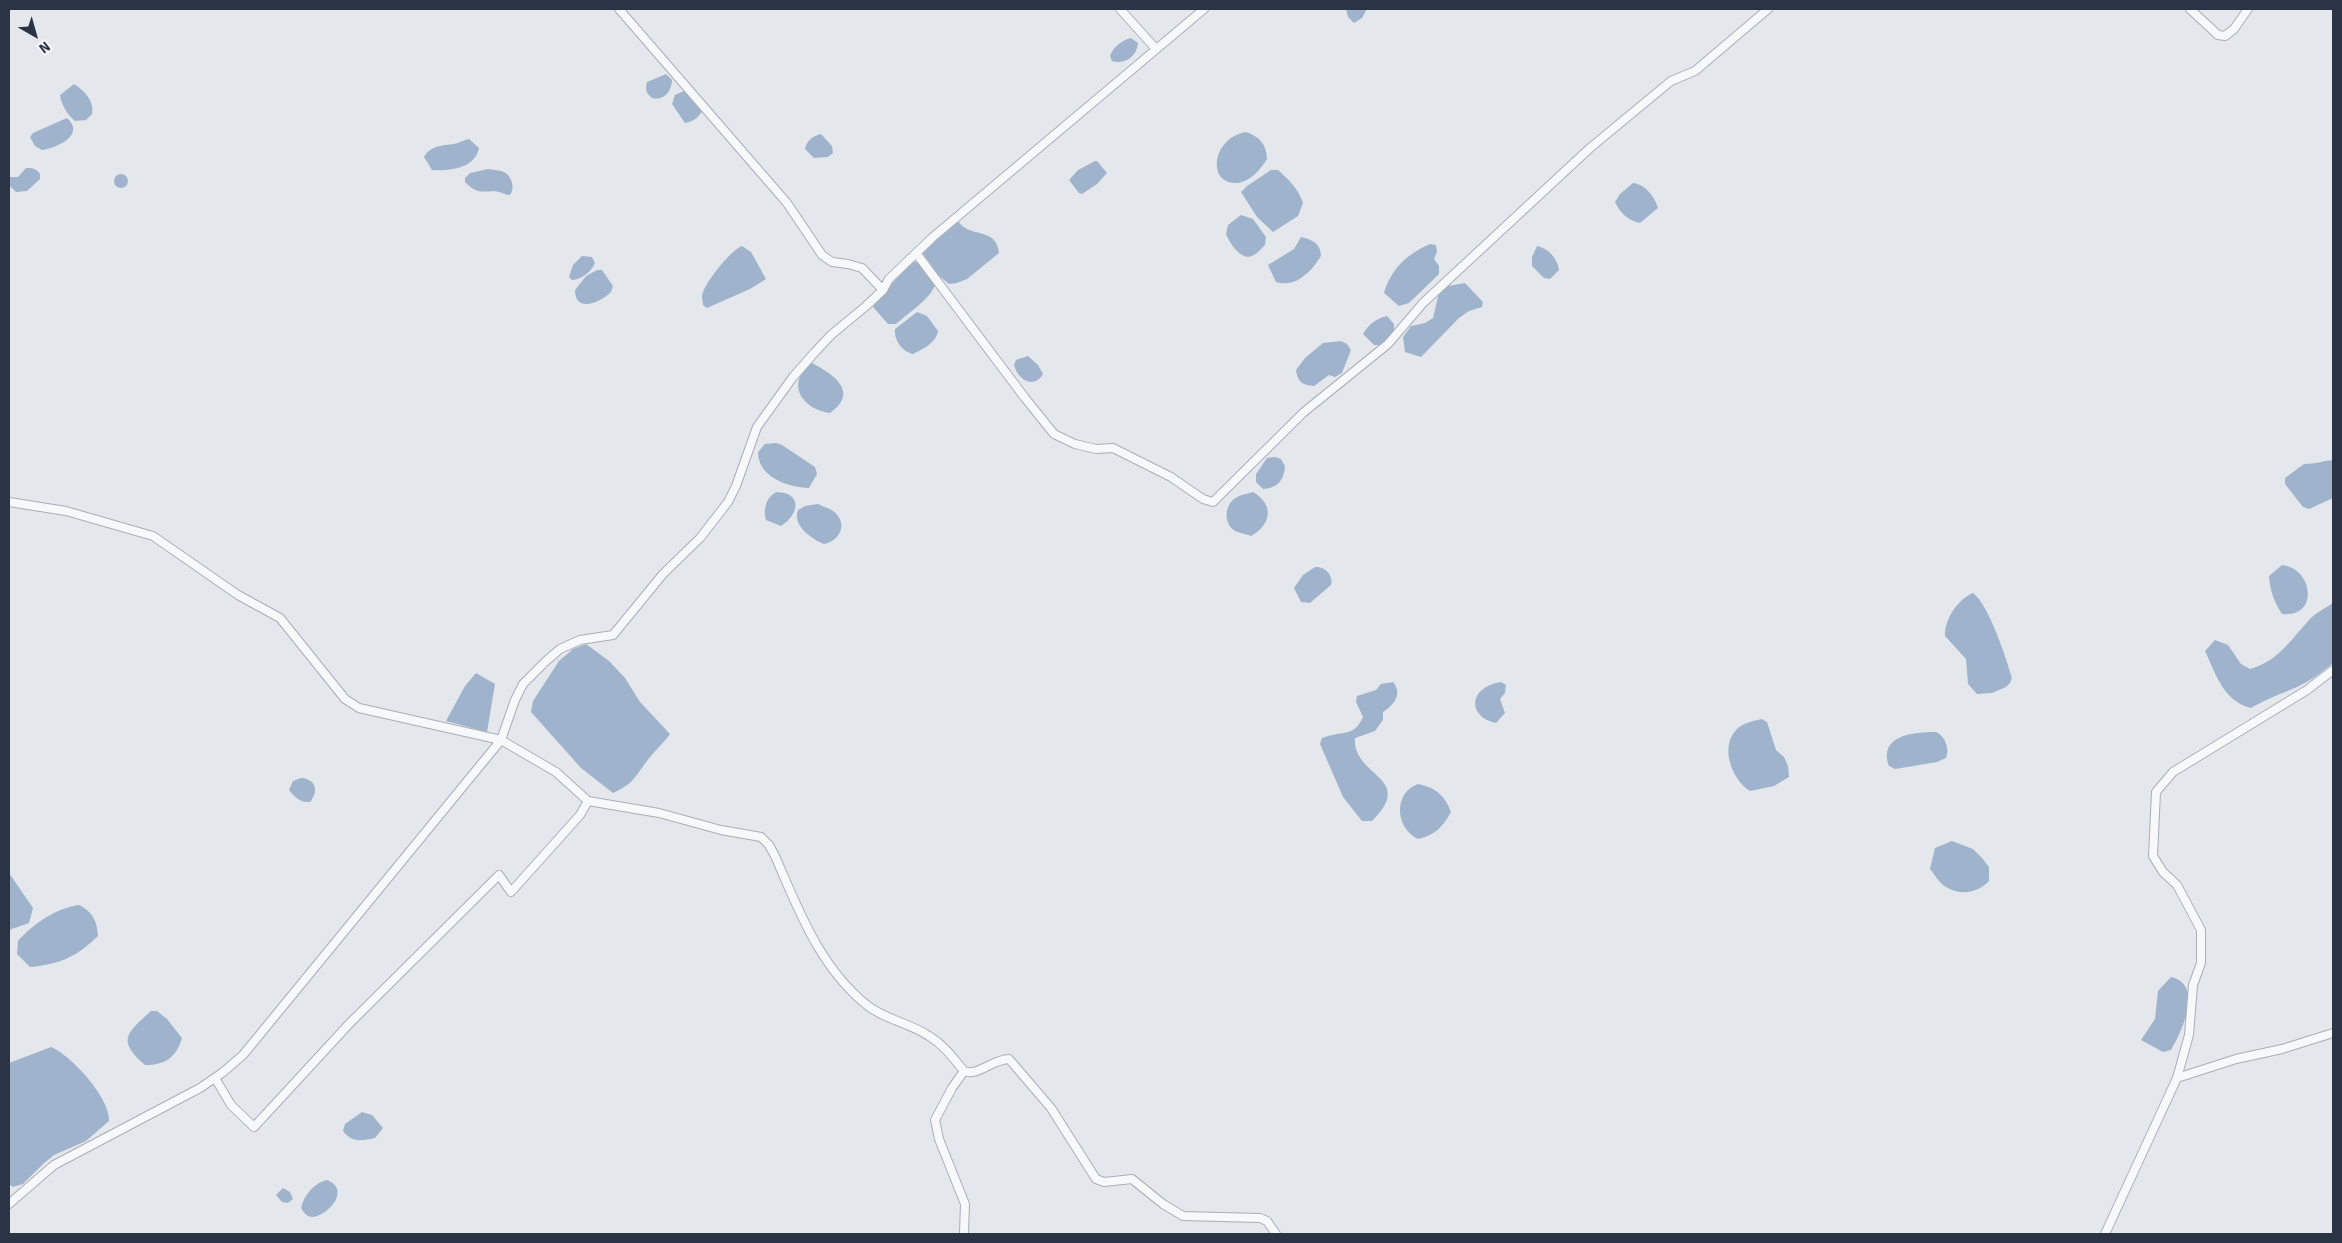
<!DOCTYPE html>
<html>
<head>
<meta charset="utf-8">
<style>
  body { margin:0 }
  #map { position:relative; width:2342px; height:1243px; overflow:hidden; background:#e4e7ec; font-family:Signika,sans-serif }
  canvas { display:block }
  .frame { position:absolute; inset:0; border:10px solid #2b3445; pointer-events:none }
  .north { position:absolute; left:10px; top:10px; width:50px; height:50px; -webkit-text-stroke:4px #f4f6f9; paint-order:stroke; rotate:142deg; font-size:14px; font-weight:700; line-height:20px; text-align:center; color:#2b3445 }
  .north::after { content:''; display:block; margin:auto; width:18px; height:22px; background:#2b3445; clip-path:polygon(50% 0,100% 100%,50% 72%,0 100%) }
</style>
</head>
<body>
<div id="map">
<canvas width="2342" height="1243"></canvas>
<div class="frame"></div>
<div class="north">N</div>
</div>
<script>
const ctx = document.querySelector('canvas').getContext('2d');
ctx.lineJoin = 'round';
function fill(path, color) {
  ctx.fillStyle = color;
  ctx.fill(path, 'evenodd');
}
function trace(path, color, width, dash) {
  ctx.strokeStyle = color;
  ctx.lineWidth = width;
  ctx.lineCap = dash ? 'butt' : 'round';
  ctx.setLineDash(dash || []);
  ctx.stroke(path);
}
fill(new Path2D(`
  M1346,9h21l-5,9 -8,5 -6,-6z
  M1131,38l7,5c-1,13 -12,22 -26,18l-2,-5c3,-9 12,-16 21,-18z
  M666,74l6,6c0,11 -8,21 -20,18 -6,-5 -7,-8 -5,-16z
  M74,84c10,6 21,18 18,30l-6,6 -11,1c-7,-5 -14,-17 -15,-26z
  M684,91l9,7 9,13c-3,6 -9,11 -17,12l-13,-19 3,-9z
  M67,118c19,17 -10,30 -25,32l-7,-4 -5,-9 3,-4z
  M1246,132c13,4 21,13 21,27 -6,10 -17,23 -30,24 -22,1 -25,-22 -14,-37 6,-8 13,-12 23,-14z
  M821,134l11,12 1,7 -5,4 -14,1 -9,-9c2,-9 8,-13 16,-15z
  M469,139l10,9c-4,21 -30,23 -47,22l-8,-13c6,-11 19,-12 30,-13 5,-1 10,-4 15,-5z
  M1095,161h2l10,12 -10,11 -15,10 -3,-1 -10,-13 9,-10z
  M26,168c6,0 10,0 14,6v5l-13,12 -11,1 -7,-7v-8h9z
  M488,169c4,1 10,1 13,2 10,2 15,17 9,24 -5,0 -11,-4 -16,-4 -14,1 -18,2 -29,-9v-4l5,-5z
  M1271,170h7c11,10 20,18 25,33l-5,13 -25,16 -16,-15 -16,-25 6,-6z
  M114 181a7 7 0 1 1 14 0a7 7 0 1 1-14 0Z
  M1633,183c12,1 22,14 25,25l-18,15c-11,-2 -20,-10 -25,-21l5,-8z
  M1241,215l12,4 13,18 -1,8c-4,4 -8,9 -13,11 -11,5 -23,-14 -26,-22l2,-9z
  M958,221c2,3 5,6 9,8 13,6 30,3 32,24l-32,26 -10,4 -8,1 -11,-9 -16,-23z
  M1301,237c11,2 20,7 20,19 -10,16 -25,32 -45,26l-8,-17 26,-16z
  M1430,244l6,1 1,7 -3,7 5,7v8l-30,29 -10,3 -15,-13c7,-24 23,-39 46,-49z
  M742,246l9,6 15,27 -16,10 -43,19 -4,-3c0,-3 -1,-6 -1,-8 0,-12 30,-48 40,-51z
  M1537,246c11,2 21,13 22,24l-9,9 -6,-1 -12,-12v-9z
  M582,256l10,1 3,6c-3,8 -14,17 -23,17l-3,-3 4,-12z
  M913,261l8,3 14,20c-2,13 -29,31 -39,40h-8l-15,-17 10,-14z
  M597,270h5l11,16 -2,6c-10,10 -36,22 -36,-2l11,-14z
  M1465,283l18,19 -1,5 -13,4 -10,7 -38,39 -16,-5 -2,-15 8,-11 14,-3 8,-5 6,-26 9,-6z
  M917,312l10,4 11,15c-2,12 -15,18 -25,23 -10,-2 -19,-13 -18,-25z
  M1387,316l7,8v8l-14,13h-6l-11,-11c6,-10 12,-15 24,-18z
  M1341,341l6,3 4,6 -9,23 -7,4 -6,-2 -15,11c-12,-1 -16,-4 -18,-16l9,-12 18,-15z
  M1028,356l10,9 5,9c-9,16 -26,5 -29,-9l2,-5z
  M812,363c21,11 48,29 18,50 -29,-4 -45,-31 -18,-50z
  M776,443l6,2 33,22 2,7 -8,14c-22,-1 -51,-11 -51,-36l7,-8z
  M1275,457l6,2 4,7c-1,14 -7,22 -22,23l-7,-7v-8l11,-16z
  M2333,460v38l-24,11 -6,-2 -18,-23v-6l19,-14c11,0 18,-3 29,-4z
  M777,492c26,1 22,23 4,34l-15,-6c-3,-10 0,-24 11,-28z
  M1253,492c22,13 18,33 -2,44 -5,-2 -12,-3 -16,-5 -11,-7 -11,-24 -1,-32 5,-4 13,-5 19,-7z
  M818,504c5,3 11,4 15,7 16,12 7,30 -9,33 -12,-5 -32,-18 -26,-34l7,-4z
  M2282,565c31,3 38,53 0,49 -8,-12 -12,-24 -13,-38z
  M1315,567c10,-1 19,9 16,18l-21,18 -9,-1 -7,-14 9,-13z
  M1973,593c16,12 33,65 39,85l-2,5 -4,4 -14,6 -15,1 -9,-10 -2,-25 -21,-23c-1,-16 13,-37 28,-43z
  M2333,603v60c-11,9 -23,18 -36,24 -16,7 -31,12 -46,21 -28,-7 -35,-34 -46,-57l10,-11 13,5 13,19 9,5c30,-8 43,-33 63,-53 6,-5 14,-9 20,-13z
  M586,644l23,17 16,17 15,24 30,32c-7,10 -17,18 -23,27 -13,17 -14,23 -34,32l-32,-25 -50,-56 2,-11 26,-40 14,-12z
  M476,673l19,11 -8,48 -41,-11 19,-35z
  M1393,682c10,12 1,23 -10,30v8l-8,11 -20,7c-3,39 62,39 17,83h-10l-19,-24 -23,-53 2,-6c20,-8 32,0 41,-21l-7,-15 1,-6 19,-6 5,-6z
  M1501,682l5,3 -1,8 -5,6 5,14 -9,10c-29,-6 -28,-36 5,-41z
  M1762,719l5,3 9,28 8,7 4,9 1,11 -15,9 -24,5c-18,-11 -31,-45 -13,-62 6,-6 16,-8 25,-10z
  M1936,732c9,4 14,17 10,26l-9,4 -42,7 -6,-3c-11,-31 25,-34 47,-34z
  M301,778c15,1 18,13 9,24 -10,1 -15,-5 -21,-12l4,-9z
  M1418,784c18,3 27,12 33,28 -8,15 -16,23 -33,27 -23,-11 -25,-46 0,-55z
  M1952,841l21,8 9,9 7,9v14c-11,12 -28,15 -43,6 -6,-3 -11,-12 -16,-18l5,-21z
  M9,873l24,35 -4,15 -20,7z
  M79,905c14,7 18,16 19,31 -22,21 -37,28 -68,31l-13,-13 1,-13c15,-17 38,-33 61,-36z
  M2171,977c33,7 11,55 0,73l-8,2 -22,-12 14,-21 3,-28z
  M151,1011h6l10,8 15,19c-6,20 -17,27 -37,27 -29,-25 -18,-32 6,-54z
  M51,1047c20,8 60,52 58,74l-23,20 -32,14 -11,9 -20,20 -10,3 -4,-3v-121z
  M362,1112l10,3 11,13 -8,10c-13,3 -23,5 -32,-7l2,-7z
  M327,1180c25,10 0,36 -14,37 -6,0 -9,-4 -12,-9 3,-13 13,-25 26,-28z
  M283,1188l7,4 3,7 -5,4 -6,-1 -6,-7z`), '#9fb4cc');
const minor = new Path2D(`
  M619,9l168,194 35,52 10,7 16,2 14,4 21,22
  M1120,9l36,40
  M2190,9l28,26 7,1 9,-7 14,-20
  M916,253l109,145 29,36 21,10 21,5 17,-1 58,29 32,22 10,3 91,-90 84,-68 35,-41 167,-155 81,-67 24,-10 73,-62
  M9,502l57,9 87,25 85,59 42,23 65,81 14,9 142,32 55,32 32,29 71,12 62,17 40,7 8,8 6,11c24,55 45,112 93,150 18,14 42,17 61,30 15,9 24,22 35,35 13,6 29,-12 45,-12l42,49 45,71 8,3 28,-3 31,25 20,12 77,2 7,3 9,13
  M2333,670l-26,20 -134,82 -17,20 -3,64 10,16 14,13 24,45v33l-8,22 -4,50 -12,43 59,-19 46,-10 51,-16
  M964,1071l-12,17 -17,32 4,19 26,65 -1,30
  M215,1078l16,27 23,22 95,-103 150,-149 12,17 69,-77 8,-14
  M9,1204l45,-39 146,-77 22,-15 21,-18 258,-315 14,-40 8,-16 23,-23 14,-12 20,-9 33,-5 50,-61 37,-36 28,-36 8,-16 21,-59 36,-50 22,-25 16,-17 35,-29 17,-16 6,-11 44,-42 271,-228
  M2105,1234l72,-156`);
trace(minor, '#a9aeb7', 10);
trace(minor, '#f7f8fa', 8);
</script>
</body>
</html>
